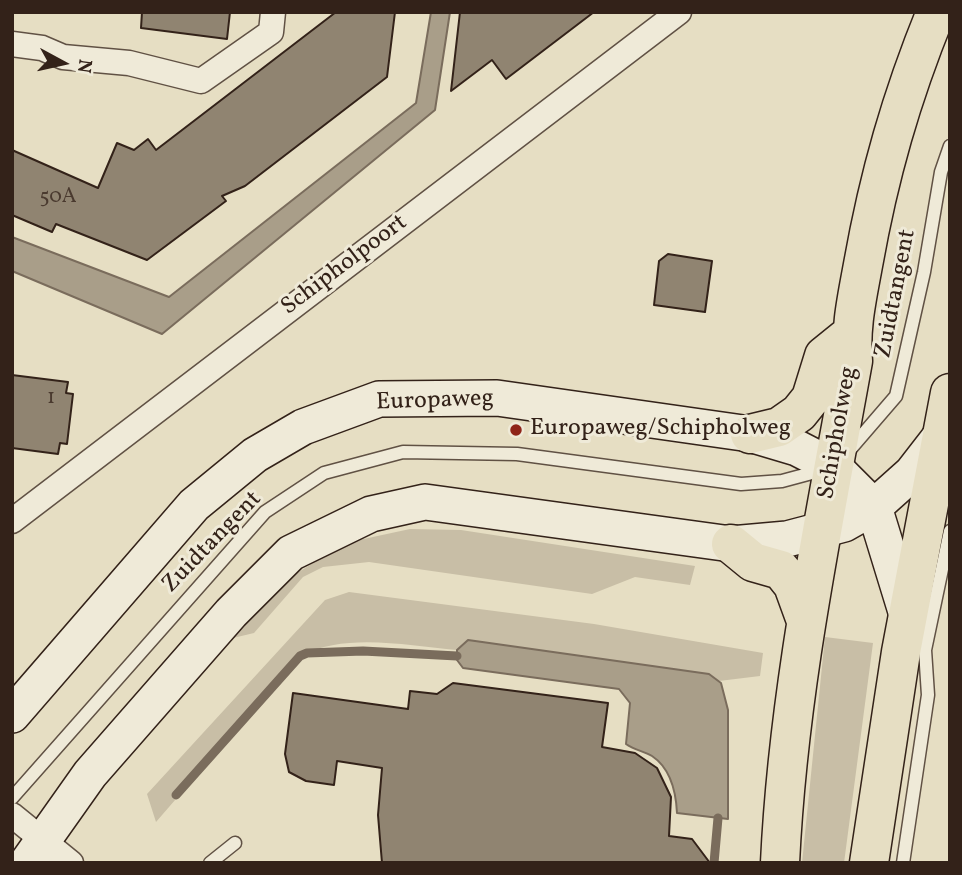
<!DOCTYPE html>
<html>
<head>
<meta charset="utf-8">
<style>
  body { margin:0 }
  #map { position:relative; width:962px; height:875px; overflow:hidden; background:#e6dec3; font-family:Vollkorn,serif }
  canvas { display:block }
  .frame { position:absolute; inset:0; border:14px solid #332219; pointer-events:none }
  .north { position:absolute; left:28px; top:28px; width:70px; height:70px; -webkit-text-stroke:5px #efead8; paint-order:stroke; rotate:98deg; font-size:19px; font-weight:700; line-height:28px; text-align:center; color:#332219 }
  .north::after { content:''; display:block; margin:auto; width:24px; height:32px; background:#332219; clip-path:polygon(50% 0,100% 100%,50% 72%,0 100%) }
</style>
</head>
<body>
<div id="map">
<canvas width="962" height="875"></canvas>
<div class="frame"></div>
<div class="north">N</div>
</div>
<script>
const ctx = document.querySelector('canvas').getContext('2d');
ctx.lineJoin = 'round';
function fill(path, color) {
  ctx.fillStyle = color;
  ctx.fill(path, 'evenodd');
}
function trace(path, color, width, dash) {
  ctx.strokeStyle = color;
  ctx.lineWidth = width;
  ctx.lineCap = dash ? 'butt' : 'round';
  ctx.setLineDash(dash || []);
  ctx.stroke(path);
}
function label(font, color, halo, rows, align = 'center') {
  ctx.font = font + ' Vollkorn,serif';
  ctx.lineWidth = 6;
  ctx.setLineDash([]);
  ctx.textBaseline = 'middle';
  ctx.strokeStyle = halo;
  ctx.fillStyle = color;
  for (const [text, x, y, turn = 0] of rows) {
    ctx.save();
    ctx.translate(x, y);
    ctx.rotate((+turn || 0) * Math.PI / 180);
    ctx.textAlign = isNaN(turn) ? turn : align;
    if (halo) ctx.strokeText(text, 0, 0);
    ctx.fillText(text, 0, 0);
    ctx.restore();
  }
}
fill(new Path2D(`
  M410,529l51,1 234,36 -5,19 -55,-8 -43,17 -223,-32 -46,5 -20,10 -49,56 -21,5 61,-63 51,-32z
  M349,592l245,32 169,29 -3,23 -41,5 -10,-7 -240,-34 -12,10c-50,-4 -110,-18 -157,6l-144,166 -9,-28 178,-194z
  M825,637l48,6 -29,220h-42z`), '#c8bea6');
const water = new Path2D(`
  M431,12h19l-15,98 -273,224 -150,-63v-34l157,60 247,-194z
  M468,640l241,34 12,9 7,27v109l-51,-6c-1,-21 -7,-45 -25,-57 -8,-5 -18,-6 -26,-12l4,-41 -11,-14 -156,-21 -6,-8v-10z`);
fill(water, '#a99e89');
trace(water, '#7a6c5c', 2);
trace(new Path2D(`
  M176,795l124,-139 7,-3 56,-2 94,5
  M714,863l4,-45`), '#7a6c5c', 9);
const building = new Path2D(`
  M142,12h88l-3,27 -86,-11z
  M336,12h59l-8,65 -142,109 -23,10 4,5 -79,59 -91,-36 -4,8 -40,-17v-65l86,38 19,-45 17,7 14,-11 8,11z
  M460,12h134l-88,67 -14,-19 -41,31z
  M668,254l44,7 -7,51 -51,-7 5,-44z
  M12,375l56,7 -2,11 7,1 -6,50 -7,-1 -2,11 -46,-6z
  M453,683l155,20 -6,44 33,6 22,15 14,29 -2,39 23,3 18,24h-328l-4,-48 4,-47 -45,-7 -3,24 -28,-4 -17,-9 -4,-18 8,-61 115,16 2,-18 27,3z`);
fill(building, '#908471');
trace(building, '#332219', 2);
const service = new Path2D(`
  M846,454l50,-58 28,-124 17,-100 9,-26
  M925,650l25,-119
  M12,798l253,-286 59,-39 79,-21 114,2 224,30 41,-3 41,-11
  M210,863l25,-20
  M903,863l25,-168 -3,-45 -11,-20`);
const minor = new Path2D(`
  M12,44l30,4 21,9 66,6 72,18 70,-49 2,-20
  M12,521l667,-509
  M12,815l59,48`);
const secondary = new Path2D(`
  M12,715l182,-210 61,-50 48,-28 76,-28 118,-1 253,36 47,14 37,19 40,40 34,111
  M27,863l63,-89 141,-161 60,-60 80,-39 54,-12 306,42 56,-5 57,-15 30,-17 38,-34 31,-40`);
const primary = new Path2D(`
  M750,434l29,-7 20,-14 12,-15 13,-42 26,-21
  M731,544l22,18 28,8 12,15 12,33
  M780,863c8,-170 43,-335 73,-502 -3,-33 4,-63 10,-96 16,-90 38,-167 73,-253
  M869,863l32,-211 49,-259`);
trace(service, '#605144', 15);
trace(minor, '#605144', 27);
trace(secondary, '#332219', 38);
trace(primary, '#332219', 41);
trace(service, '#efead8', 12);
trace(minor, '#efead8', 24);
trace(secondary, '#efead8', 35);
trace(primary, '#e6dec3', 38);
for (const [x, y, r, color] of [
  [516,430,7,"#8f2418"]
]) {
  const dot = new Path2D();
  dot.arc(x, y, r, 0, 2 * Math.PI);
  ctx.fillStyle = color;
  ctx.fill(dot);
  trace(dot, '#efead8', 2.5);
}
label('21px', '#4a3a2f', null, [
  ["50A",58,198],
  ["1",51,399]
]);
label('24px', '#332219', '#efead8', [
  ["Schipholpoort",345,266,-37],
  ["Zuidtangent",897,294,-79],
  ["Europaweg",435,402,-2],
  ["Schipholweg",839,433,-80],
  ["Zuidtangent",213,543,-46]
]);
label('24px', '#332219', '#efead8', [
  ["Europaweg/Schipholweg",530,430]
], 'left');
</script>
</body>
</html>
